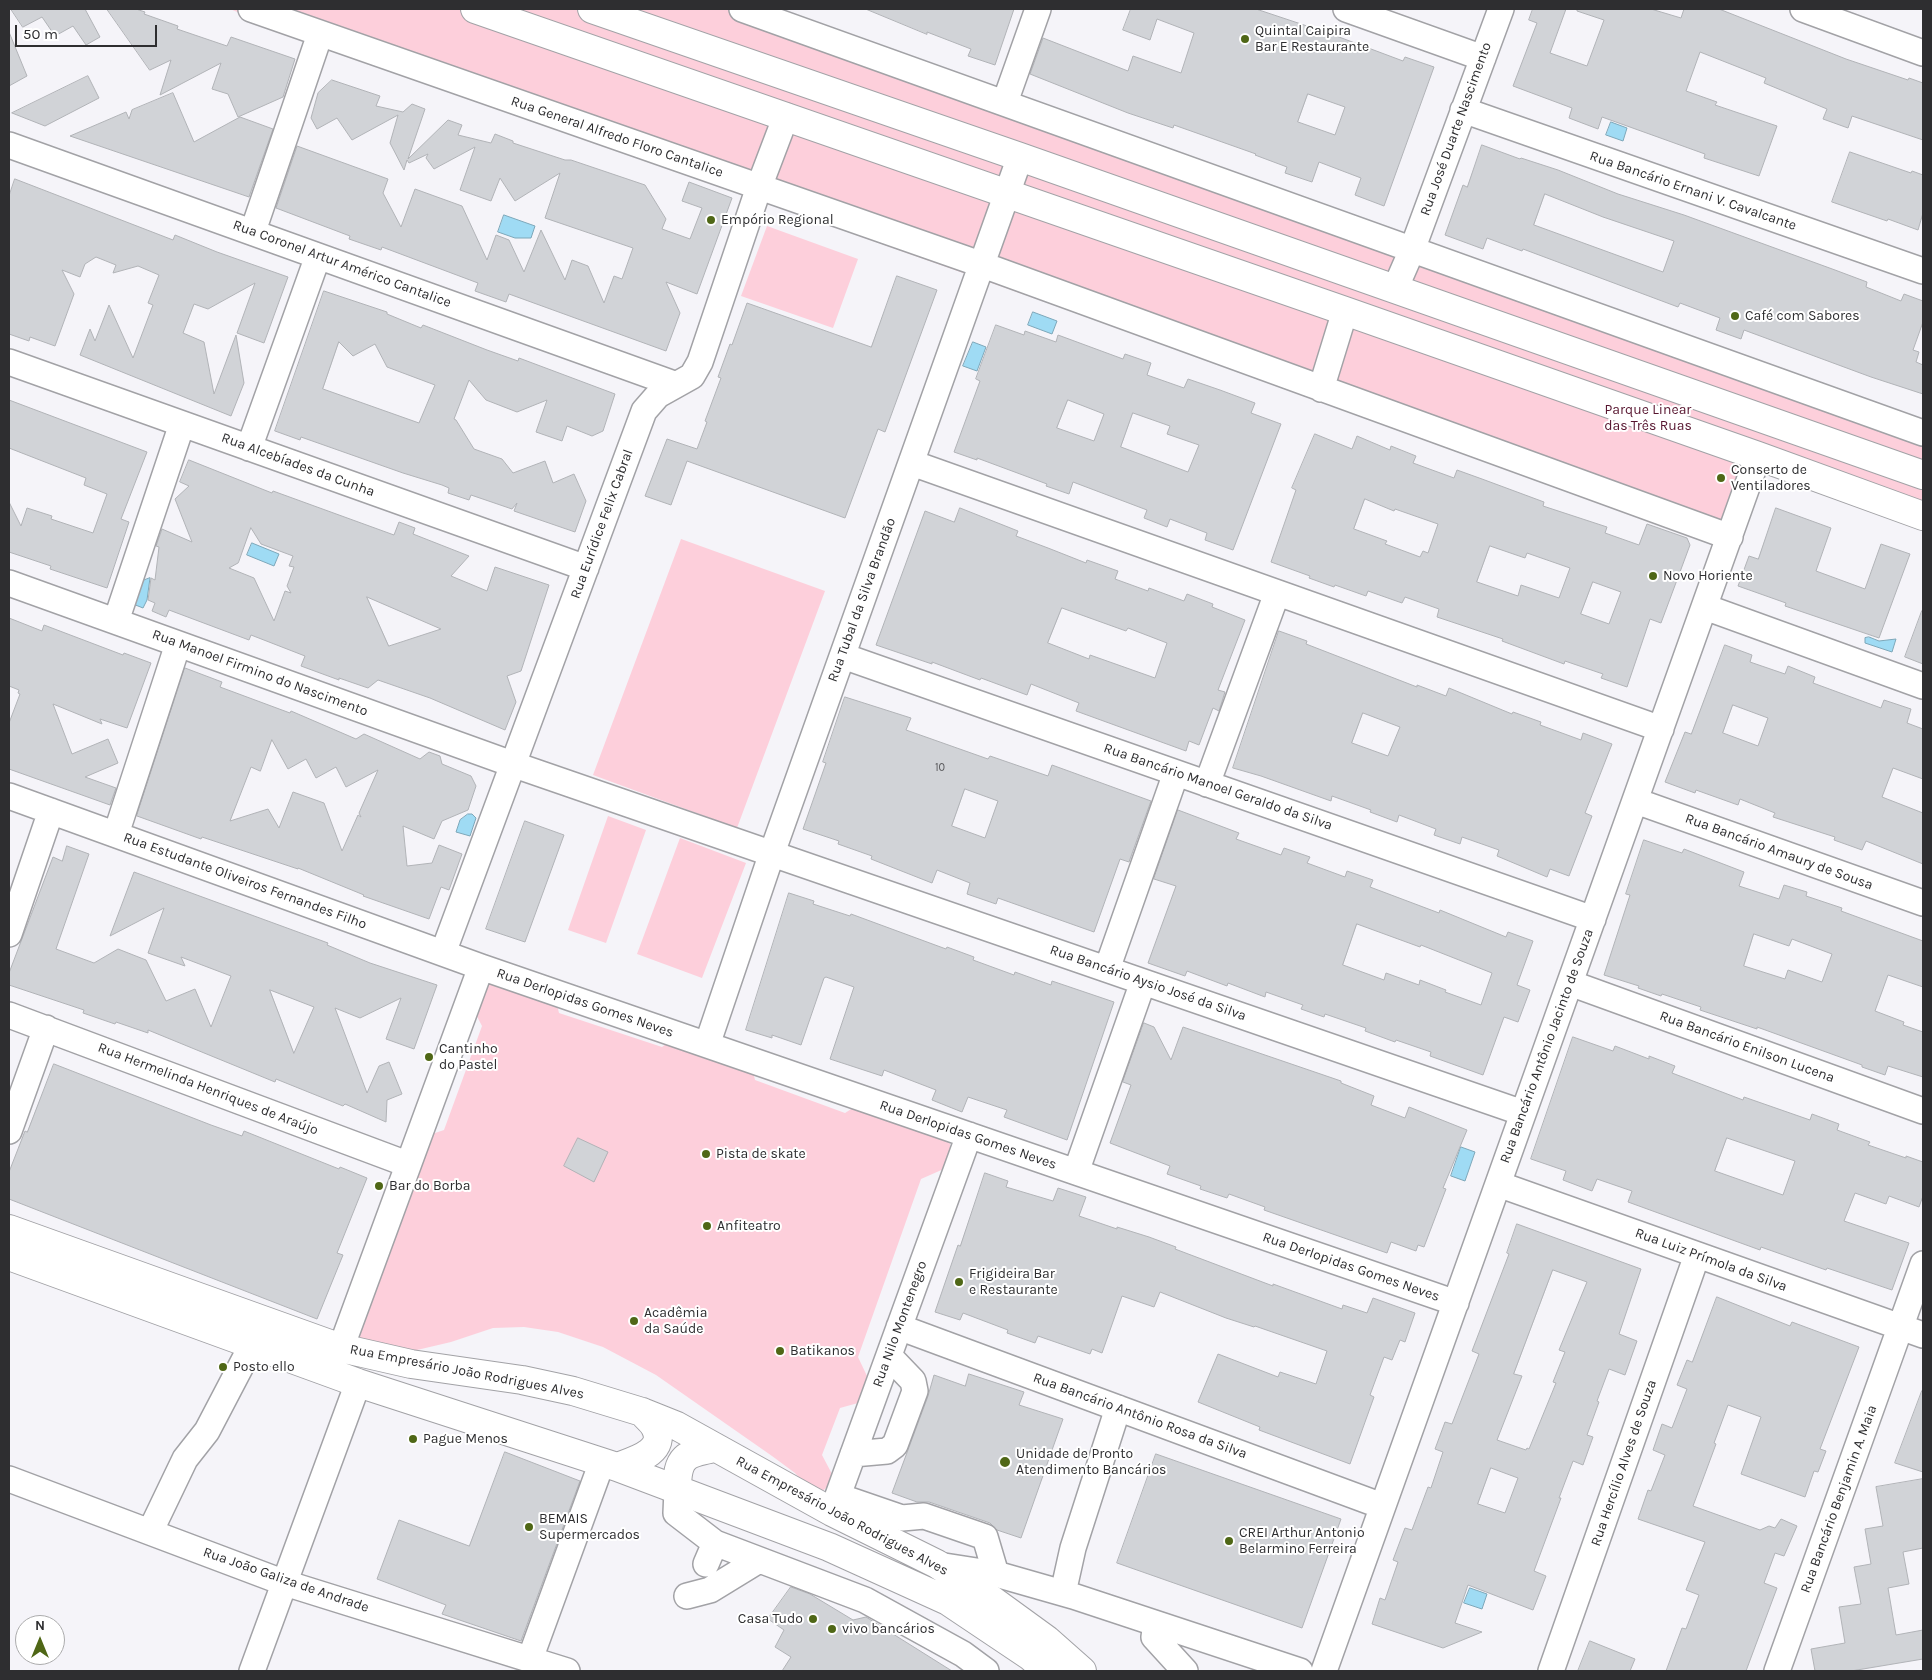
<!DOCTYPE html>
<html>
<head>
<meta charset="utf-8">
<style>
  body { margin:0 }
  #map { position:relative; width:1932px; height:1680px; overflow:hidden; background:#f5f4f9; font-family:Karla,sans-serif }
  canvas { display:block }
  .frame { position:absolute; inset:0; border:10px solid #2e2e30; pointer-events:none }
  .north { position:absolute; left:15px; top:1615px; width:50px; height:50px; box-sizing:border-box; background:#fff; border:1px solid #ababac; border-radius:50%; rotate:0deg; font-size:14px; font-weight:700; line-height:20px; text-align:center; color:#2e2e30 }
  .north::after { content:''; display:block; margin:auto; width:18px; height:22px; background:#4f6716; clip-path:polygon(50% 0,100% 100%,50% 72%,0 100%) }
  .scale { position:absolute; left:15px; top:25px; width:142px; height:22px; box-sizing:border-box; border:2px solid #2e2e30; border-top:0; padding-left:6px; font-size:15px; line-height:18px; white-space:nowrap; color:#2e2e30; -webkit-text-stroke:4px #fff; paint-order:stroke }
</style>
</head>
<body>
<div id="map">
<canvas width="1932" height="1680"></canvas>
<div class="frame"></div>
<div class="north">N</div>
<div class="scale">50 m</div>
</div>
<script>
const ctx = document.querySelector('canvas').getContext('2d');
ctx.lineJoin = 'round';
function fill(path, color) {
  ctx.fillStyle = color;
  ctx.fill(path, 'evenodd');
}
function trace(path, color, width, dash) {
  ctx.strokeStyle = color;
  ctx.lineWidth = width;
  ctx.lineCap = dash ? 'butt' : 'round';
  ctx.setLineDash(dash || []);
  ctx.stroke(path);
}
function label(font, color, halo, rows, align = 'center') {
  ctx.font = font + ' Karla,sans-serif';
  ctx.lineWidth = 4;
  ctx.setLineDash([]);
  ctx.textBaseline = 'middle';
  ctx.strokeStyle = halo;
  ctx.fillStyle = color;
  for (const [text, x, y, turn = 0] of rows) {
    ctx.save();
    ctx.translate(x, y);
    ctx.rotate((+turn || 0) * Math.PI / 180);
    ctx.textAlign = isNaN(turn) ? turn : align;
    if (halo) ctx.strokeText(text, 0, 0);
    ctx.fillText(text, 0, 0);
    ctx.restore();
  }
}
fill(new Path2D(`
  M230,9h518l1175,411v104l-181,-64 -28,79 -1408,-499z
  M767,226l91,33 -25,69 -92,-32z
  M681,539l144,52 -88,237 -144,-53z
  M608,816l38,14 -40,113 -38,-13z
  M680,838l66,25 -44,115 -65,-24z
  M488,974l67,23 4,16 103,34 12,-9 78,29 3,13 90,33 14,-9 90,37 2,7 -5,20 -25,11 -63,178 9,19 -9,27 -18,5 -18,47 10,19c-2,10 -5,14 -13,20l-16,-12 -8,-9 -23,-17 -116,-81 -53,-28 -45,-15 -34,-5 -31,1 -42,14 -34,8 -21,1 -44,-8 74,-207 18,-6 38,-104 -10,-19z`), '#fdcfdb');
const water = new Path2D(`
  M1611,122l16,6 -4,13 -17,-6z
  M504,215l31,11 -4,12h-16l-17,-6z
  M1033,312l24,9 -5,13 -24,-9z
  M973,342l13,5 -9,24 -14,-5z
  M252,543l27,11 -5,12 -27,-11z
  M150,578l-3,22 -4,8 -10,-4 9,-23z
  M1869,637l10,4 17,-2 -4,13 -27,-9v-5z
  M468,814h4l4,4 -6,18 -14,-4 4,-12z
  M1461,1147l14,5 -10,29 -14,-5z
  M1470,1588l17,6 -5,15 -18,-6z`);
fill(water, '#9fdbf4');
trace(water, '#7da7b9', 1);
const building = new Path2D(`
  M11,9h74l15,28 -14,8 -13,-19 -18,10 -13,-19 -19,10z
  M107,9h29l9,3 -1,2 34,12 -1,3 50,17 4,-9 64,22 -12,38 -45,20 -10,-23 -16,-5 9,-26 -61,32 11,-35 -21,10z
  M866,9h148l-19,56 -27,-9 3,-7 -44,-17v2z
  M1131,9h125l75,25 72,27 2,-4 29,10 -50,139 -29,-11 6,-17 -42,-16 -7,20 -27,-9 2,-6 -32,-12 1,-1 -82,-29 -1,3 -45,-15 -98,-39 13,-36 85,33 5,-15 48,17 13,-40 -37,-14 -7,21 -27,-10zM1308,94l37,13 -10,28 -37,-13z
  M1533,9h33l-16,44 37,13 17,-46 -27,-9v-2h74l30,9 3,-9h35l127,50 62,21 1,-2 14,5v57l-71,-24 -4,12 -25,-9 4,-10 -63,-26 2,-5 -66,-26 -14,39 31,11 -2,3 62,21 -18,50 -55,-18 1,-4 -103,-37 -4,12 -29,-11 3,-10 -59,-22 24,-63 -8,-3z
  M9,32l18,44 -18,10z
  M88,76l11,22 -54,28 -33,-13z
  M332,80l48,16 -4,10 27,6 9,-8 13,5 -17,50 40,-39 14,5 -4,10 33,8 4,-9 18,7v2l52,17h6l74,25 21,34 -4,10 28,10 12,-31 -20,-7 7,-19 43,16 -35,96 -31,-12 14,31 -14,38 -157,-57 -3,8 -31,-11 3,-8 -96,-36 -1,3 -32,-11 1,-3 -74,-28 21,-62 91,33 -5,14 18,34 14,-38 47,17 25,54 9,-25 13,5 15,32 17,-42 24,50 7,-20 16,6 16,37 10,-27 8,3 11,-31 -88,-30 15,-45 -45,28 -15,-23 -9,23 -31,-11 15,-43 -41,22 -8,-11 2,-4 -19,9 -2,-3 -3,10 -14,-27 8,-28 -46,25 -15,-22 -20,11 -6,-11 7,-25z
  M173,93l21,49 46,-25 33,12 -24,68 -179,-61 56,-24 3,7 3,-9z
  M1482,145l38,14 1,-1 37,12 60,24 66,21 151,55 32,12 -1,5 35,14 3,-7 19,7v21l-10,28 6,2 -3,10 7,3v29l-52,-17 -127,-47 -3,9 -25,-9 4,-12 -40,-15 -2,4 -155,-58 -1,2 -35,-13 -4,11 -38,-14 18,-50 4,2zM1545,194l58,23 71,24 -11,31 -129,-47z
  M1850,152l61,21 1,-2 11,4v38l-5,17 -30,-11 -1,2 -55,-19z
  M15,179l158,61 2,-5 42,17 71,25 -24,66 -27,-10 18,-50 -47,26 -14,-5 -11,29 21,9 10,52 22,-59 8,48 -13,33 -151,-61 10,-26 5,12 14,-36 24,53 20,-53 -5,-2 11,-28 -21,-9 -25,7 3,-8 -20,-8 -11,7 -5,13 -18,-7 12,24 -19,52 -25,-9 -1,4 -20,-7v-138z
  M897,276l40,14 -52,142 -7,-3 -33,89 -158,-57 -16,44 -26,-9 22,-57 30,10 10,-27 -2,-1 16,-43 -3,-1 12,-33 2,1 15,-42 124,44z
  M324,291l63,21v2l34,14 2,-3 64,25 31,11 1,-3 96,36 -12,37 -11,5 -25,-10 -5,15 -26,-9 11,-32 -30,12 -31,-12 -17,-20 -15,39 2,1 18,29 28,10 11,14 32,-12 8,22 21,-9 12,27 -11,31 -61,-21 3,-8 -5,6 -41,-14 -2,5 -21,-7 1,-5 -7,-3 -39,-12 -102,-36 -1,3 -25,-9zM339,342l14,14 22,-12 12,23 48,18 -16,38 -96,-34z
  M996,325l28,10 1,-4 31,11 2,-7 65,24 2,-5 26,9 -4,12 37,13 4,-9 32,11 35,13 -4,10 30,11 -48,126 -28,-10 2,-7 -37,-14 -3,8 -23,-9 3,-8 -74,-28 -4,12 -23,-8 1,-2 -70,-26v2l-23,-8 26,-71 -4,-2zM1068,400l36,14 -10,27 -37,-13zM1133,413l37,13 -3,8 32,11 -11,27 -67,-25z
  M9,400l138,52 -26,67 8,3 -22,66 -57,-19 1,-3 -42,-14v-50l12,24 6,-18 25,8 -1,3 42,14 14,-39 -23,-9 2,-7 -77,-30z
  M1315,434l37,15 5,-13 33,14 1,-4 25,10 -3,7 41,15 3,-8 25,9 62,23 -1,4 64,21 -2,6 34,12 8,-21 40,14 3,7 -29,78 -11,-4 -23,68 -26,-9 2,-4 -38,-13 -1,3 -62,-23 1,-2 -66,-22 2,-8 -34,-12 -3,6 -34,-12 -2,5 -31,-11 -1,2 -25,-9 1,-2 -39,-14 25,-72 -4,-2zM1365,499l29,12 1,-2 43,15 -10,29 -5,-2 -3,6 -35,-13 2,-3 -33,-12zM1490,546l35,12 2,-5 43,15 -11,30 -38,-13 -3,11 -41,-14zM1593,582l28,10 -12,32 -28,-10z
  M189,460l83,33 1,-2 121,44 5,-13 16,6 -2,6 56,22 -18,20 36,15 8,-24 54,18 -28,86 -14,5 9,26 -11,28 -75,-32 -52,-18 -10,8 -29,-10v2l-38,-14 4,-10 -54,-21 -2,5 -80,-30 -3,7 -14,-6 3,-8 -7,-3 3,-22 4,2 4,-33 -3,-1 6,-17 30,13 -17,-43 14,-13 -9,-4zM251,528l10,16 32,12 -4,10 5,1 -7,19 4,7 -6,-2 -11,30 -20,-43 -25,-10 9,-5zM367,597l74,32 -52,17z
  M960,508l58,23 -2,5 32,12 38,15 1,-3 31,11 -3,8 33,12 1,-3 35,13 3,-7 26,10 -1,3 33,13 -27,70 7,2 -6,19 -6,-3 -14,37 -10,-4 -3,10 -110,-40 3,-8 -48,-19 -4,11 -46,-17 -1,2 -48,-18v2l-56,-19 49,-134 29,11zM1062,608l64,23 2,-3 39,15 -12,35 -65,-23 -1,4 -41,-16z
  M1776,508l55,20 -15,43 49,18 16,-45 29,10 -31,84 -94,-32 1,-3 -48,-17 11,-30 9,3z
  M1922,611l1,1v52l-18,-7z
  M9,618l33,13 2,-6 79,30 1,-2 27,10 -24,65 -27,-9 2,5 -49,-20 19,50 36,-15 10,24 -33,14 31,11 -6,17 -101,-36v-46l11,-29 -2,-1 1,-3 -10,-4z
  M1279,631l28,10 -1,3 111,43v-2l29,11 3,-8 63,26 1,-2 28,10 -1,3 41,15 2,-7 29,11 -27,69 7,3 -23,60 -19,-7 -3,8 -50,-21 2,-6 -37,-13 -2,7 -26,-9 2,-6 -37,-14 -2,7 -27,-10 1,-2 -39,-14 -1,5 -70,-25 -28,-8zM1363,713l37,14 -12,29 -36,-13z
  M1725,645l27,10 -2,7 35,12 3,-8 27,11 -2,6 68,25 3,-8 27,9 -4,14 16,6v50l-30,-11 -11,29 41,16v51l-57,-23 -4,9 -28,-10 1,-3 -62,-20 2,-4 -35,-14 -2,6 -42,-15 -1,3 -30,-11 20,-50 6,2zM1733,705l35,13 -10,28 -35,-13z
  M185,668l37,14 -2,5 70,26 1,-2 65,28 8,-5 56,25 9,-7 11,4 2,8 29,12 5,10 -8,24 -26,11 -8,18 -31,-13 4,40 25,-3 7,-18 23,9 -13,36 -8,-3 -12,32 -66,-23 1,-1 -66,-27v1l-96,-32 -1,2 -64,-23zM272,740l16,29 18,-10 10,19 20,-11 10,20 32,-17 -19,43 2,4 -3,-2 -16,36 -18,-48 -31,-11 -14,36 -11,-19 -38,12 21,-54 9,4z
  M845,697l66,21 -5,12 82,29 2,-3 58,20 4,-11 99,36 -22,61 -9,-3 -26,73 -96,-34 -2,6 -29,-10 3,-11 -33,-13 -5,13 -61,-24 1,-3 -34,-12 1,-3 -36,-12 23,-66 -3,-1zM965,789l33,12 -13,37 -33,-12z
  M1178,810l61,23 -3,6 45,16 3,-7 26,9 -3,6 38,14 2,-6 26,9 -3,7 69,26 1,-3 66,27 2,-5 25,9 -16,44 13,5 -12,32 -14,-5 -21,58 -53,-19 1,-4 -35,-12 -1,2 -30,-11 1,-3 -41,-14 -1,3 -23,-8 2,-4 -37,-13 -1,5 -37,-14 -1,3 -40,-15 -2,5 -37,-13 28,-77 -22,-7zM1357,924l63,23 1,-2 71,28 -11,32 -36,-13 1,-2 -26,-10 -1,5 -33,-12 -2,7 -41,-15z
  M525,821l39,14 -39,107 -39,-13z
  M1644,840l38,13 2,-4 60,23 -5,14 40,13 5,-14 23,7 -1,4 36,12 -1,3 82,30v46l-35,-12 -13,36 29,11 -1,3 20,7v45l-35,-11 -3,9 -23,-8v-2l-105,-38v2l-57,-19 1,-3 -39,-13 -1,2 -23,-8 1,-2 -35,-11 26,-80 -4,-1zM1754,934l35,12 3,-7 40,15 -10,28 -34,-12 -3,9 -41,-13z
  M67,846l22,8 -33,95 38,14 24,-14 28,11 20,41 29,-12 16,38 20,-51 -50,-19 4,9 -37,-13 16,-45 -54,28 24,-64 194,71 -1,2 43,18 67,22 -23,64 -28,-10 15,-41 -41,20 -25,-10 32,85 12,-27 10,-4 13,32 -15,6 -1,22 -41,-18 -2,2 -67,-27 -1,3 -127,-52v3l-32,-11 -1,2 -32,-11 1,-3 -75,-25v-12l44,-116 9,4zM270,990l44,17 -20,46z
  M789,893l25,8 -1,3 37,12 1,-2 95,35 1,-2 27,10 -1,3 41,15 1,-3 36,13 1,-4 62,21 -47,138 -63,-23 3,-7 -39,-13 -6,15 -30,-12 4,-10 -52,-20 -2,6 -52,-17 24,-72 -28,-10 -2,1 -23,67 -29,-10v3l-26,-8z
  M1144,1023l10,4 17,33 12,-33 158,54v2l33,13 -3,9 34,13 4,-11 58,23 -24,58 3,1 -22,58 -6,-2 -2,6 -25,-9 -4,11 -123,-43 1,-3 -36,-13 -2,4 -27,-9 1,-3 -34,-12 3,-8 -60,-23 21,-58 -8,-3z
  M1573,1037l40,14 2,-5 34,13v-3l26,10 -3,7 71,27 1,-3 66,23 2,-6 27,10 -2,6 33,12 -2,3 38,13v-2l17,6v34l-4,11 -30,-11 -3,8 -31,-11 -11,28 65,22 -17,47 -65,-22 -1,2 -65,-23 -1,3 -132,-48 4,-11 -35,-12 -5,12 -29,-11 3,-9 -35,-12zM1727,1138l68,23 -12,34 -68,-24z
  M54,1064l157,61 31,11 2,-5 95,38 1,-2 27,11 -30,75 6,2 -26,64 -308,-120v-27l16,-41 2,1z
  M578,1138l30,14 -14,30 -30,-16z
  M985,1173l23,8 -2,6 47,14 5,-13 28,9 -7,19 38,13v-2l32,10 27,10 -1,2 98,37v-2l69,25 1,-4 24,8 6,-15 42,15 -10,29 -5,-2 -8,20 -8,-3 -14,38 4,2 -24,67 -91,-34 1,-3 -62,-25 20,-48 60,23 2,-5 36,12 11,-33 -72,-25 -1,1 -28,-9 -66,-26 -6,15 -32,-11 -20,57 -10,-4 -2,5 -52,-18 -3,7 -28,-10 1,-3 -45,-17 -3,7 -25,-8 23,-67 2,1z
  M1517,1224l124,45 -22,65 18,7 -12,34 -16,-6 -12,32 2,1 -12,33 6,2 -10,28 -10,-4 -14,37h2l-27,73 12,5 -13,34 -65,-25 -13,38 27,9 -39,16 -71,-24 8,-26 5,2 13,-38 -5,-2 12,-32 7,2 16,-43 3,1 12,-36 -8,-3 10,-27 7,2 27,-70 -7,-3 37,-97 -2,-1zM1553,1270l34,12 -28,68 6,2 -12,30 3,1 -27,66 -2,-1 -1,2 -29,-10 25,-64 -8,-2zM1491,1468l27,10 -13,35 -27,-9z
  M1717,1297l73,29 2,-4 67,25 -39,102 6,2 -8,21 -4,-1 -9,26 -64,-23 20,-57 -33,-12 -14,38 2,1 -23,62 67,24 9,-4 6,2 6,-9 16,7 -13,30 -9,-3 -11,30 13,5 -31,83h-80l16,-43 4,1 13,-34 -13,-5 19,-48 -67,-23 10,-29 3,1 14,-36 -12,-5 9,-26 10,4 15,-39 -10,-4 10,-25 5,2z
  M969,1374l55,18 -5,13 44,14 -42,119 -24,-8 -7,-7 -61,-21h-12l-25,-9 36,-97 6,-21 31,11z
  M1922,1391l1,1v80l-28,-9z
  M505,1452l75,29 -59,160 -79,-27 4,-9 -69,-26 22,-59 70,26z
  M1156,1454l185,65 -39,109 -185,-65z
  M1923,1479v69l-20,4 6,32 -21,4 8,47 27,-5v29l-72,12h-36l-4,-22 34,-6 -6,-36 22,-3 -7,-37 17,-3 -6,-35 18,-3 -7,-39z
  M791,1587l19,7 43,26 13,-3 86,54h-170l9,-14 -16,-10 9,-17 -16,-11z
  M1590,1641l45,18 -5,12h-52z`);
fill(building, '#d1d3d7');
trace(building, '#b1b3b7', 1);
const minor = new Path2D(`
  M251,9l732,256 747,272
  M742,9l1181,424
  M1346,9l137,49
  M1803,9l120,44
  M1005,102l33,-93
  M1463,110l460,161
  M9,145l665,239
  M253,231l67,-197
  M1395,289l17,-39 89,-241
  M9,362l577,206
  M1321,389l24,-78
  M249,448l69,-192
  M912,463l749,266
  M9,583l503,181 1011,349
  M1705,607l218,79
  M116,621l66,-197
  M843,656l750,263
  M1207,784l70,-191
  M9,796l472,171 975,336
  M1636,801l287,102
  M116,834l62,-190
  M9,934l42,-123
  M443,953l201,-542 14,-16 34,-19 8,-14 59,-175 27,-71
  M1107,969l69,-196
  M1570,983l353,128
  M9,1015l398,149
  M707,1045l65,-192 248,-696
  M9,1131l37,-103
  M1076,1172l67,-190
  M1498,1184l425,151
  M899,1327l483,179
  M341,1348l140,-381
  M853,1454l34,-3 8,-6 20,-54 -2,-10 -24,-25
  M9,1479l276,104 282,88
  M677,1490l-1,23 39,30 150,57 98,54 23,17
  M838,1496l64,22 22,-2 61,21 11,37
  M832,1512l137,-377
  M150,1532l35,-73 22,-28 45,-86
  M706,1564l9,-21
  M938,1565l58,9 77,22 227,75
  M1063,1593l10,-45 45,-140
  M687,1596l23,-6 49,-30
  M1161,1626l-6,4 -1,7 31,34
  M530,1659l72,-197
  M252,1671l106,-288
  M1324,1671l434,-1215
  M1551,1671l146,-416
  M1777,1671l146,-407`);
const major = new Path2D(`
  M475,9l870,302 413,145 165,60
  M592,9l428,148 903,318
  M9,1229l332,119 70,16 111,16 51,11 69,21 35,14 155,86 105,52 55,36 55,40 35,31
  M9,1256l349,127 259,84 212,80 119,54 82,55 17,15
  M617,1467c16,-6 51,-15 38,-40 -3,-6 -9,-10 -13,-15
  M677,1490c0,-33 8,-37 39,-42`);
trace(minor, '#a2a2a6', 28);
trace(major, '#a2a2a6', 30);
trace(minor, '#fff', 25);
trace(major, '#fff', 28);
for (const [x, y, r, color] of [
  [1245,39,5,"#4f6716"],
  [711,220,5,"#4f6716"],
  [1735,316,5,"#4f6716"],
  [1721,478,5,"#4f6716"],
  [1653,576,5,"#4f6716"],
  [429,1057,5,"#4f6716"],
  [706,1154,5,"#4f6716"],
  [379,1186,5,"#4f6716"],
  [707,1226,5,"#4f6716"],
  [959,1282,5,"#4f6716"],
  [634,1321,5,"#4f6716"],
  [780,1351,5,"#4f6716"],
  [223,1367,5,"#4f6716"],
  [413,1439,5,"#4f6716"],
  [1005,1462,6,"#4f6716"],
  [529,1527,5,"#4f6716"],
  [1229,1541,5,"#4f6716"],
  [813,1619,5,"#4f6716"],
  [832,1629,5,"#4f6716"]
]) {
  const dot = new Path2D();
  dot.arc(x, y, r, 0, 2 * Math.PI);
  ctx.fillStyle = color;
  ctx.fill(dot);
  trace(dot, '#fff', 2);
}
label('11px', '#57575a', null, [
  ["10",940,768]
]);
label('14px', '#2e2e30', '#fff', [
  ["Quintal Caipira",1255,31],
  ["Bar E Restaurante",1255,47],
  ["Empório Regional",721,220],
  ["Café com Sabores",1745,316],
  ["Conserto de",1731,470],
  ["Ventiladores",1731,486],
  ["Novo Horiente",1663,576],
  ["Cantinho",439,1049],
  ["do Pastel",439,1065],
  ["Pista de skate",716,1154],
  ["Bar do Borba",389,1186],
  ["Anfiteatro",717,1226],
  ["Frigideira Bar",969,1274],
  ["e Restaurante",969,1290],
  ["Acadêmia",644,1313],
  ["da Saúde",644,1329],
  ["Batikanos",790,1351],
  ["Posto ello",233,1367],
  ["Pague Menos",423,1439],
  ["Unidade de Pronto",1016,1454],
  ["Atendimento Bancários",1016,1470],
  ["BEMAIS",539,1519],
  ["Supermercados",539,1535],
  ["CREI Arthur Antonio",1239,1533],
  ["Belarmino Ferreira",1239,1549],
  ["Casa Tudo",803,1619,"right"],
  ["vivo bancários",842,1629]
], 'left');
label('14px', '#2e2e30', '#fff', [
  ["Rua José Duarte Nascimento",1456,129,-70],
  ["Rua General Alfredo Floro Cantalice",617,137,19],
  ["Rua Bancário Ernani V. Cavalcante",1693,191,19],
  ["Rua Coronel Artur Américo Cantalice",342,264,20],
  ["Rua Alcebíades da Cunha",298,465,20],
  ["Rua Eurídice Felix Cabral",602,524,-70],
  ["Rua Tubal da Silva Brandão",862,600,-70],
  ["Rua Manoel Firmino do Nascimento",260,673,20],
  ["Rua Bancário Manoel Geraldo da Silva",1218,787,19],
  ["Rua Bancário Amaury de Sousa",1779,852,20],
  ["Rua Estudante Oliveiros Fernandes Filho",245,881,20],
  ["Rua Bancário Aysio José da Silva",1148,983,19],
  ["Rua Derlopidas Gomes Neves",585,1003,19],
  ["Rua Bancário Antônio Jacinto de Souza",1547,1046,-70],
  ["Rua Bancário Enilson Lucena",1747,1047,20],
  ["Rua Hermelinda Henriques de Araújo",208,1089,21],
  ["Rua Derlopidas Gomes Neves",968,1135,19],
  ["Rua Luiz Prímola da Silva",1711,1260,20],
  ["Rua Derlopidas Gomes Neves",1351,1267,19],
  ["Rua Nilo Montenegro",900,1324,-70],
  ["Rua Empresário João Rodrigues Alves",467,1372,11],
  ["Rua Bancário Antônio Rosa da Silva",1140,1416,20],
  ["Rua Hercílio Alves de Souza",1624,1463,-71],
  ["Rua Bancário Benjamin A. Maia",1839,1499,-70],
  ["Rua Empresário João Rodrigues Alves",842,1516,28],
  ["Rua João Galiza de Andrade",286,1580,19]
]);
label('14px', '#56142e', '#fff', [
  ["Parque Linear",1648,410],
  ["das Três Ruas",1648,426]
]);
</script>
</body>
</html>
